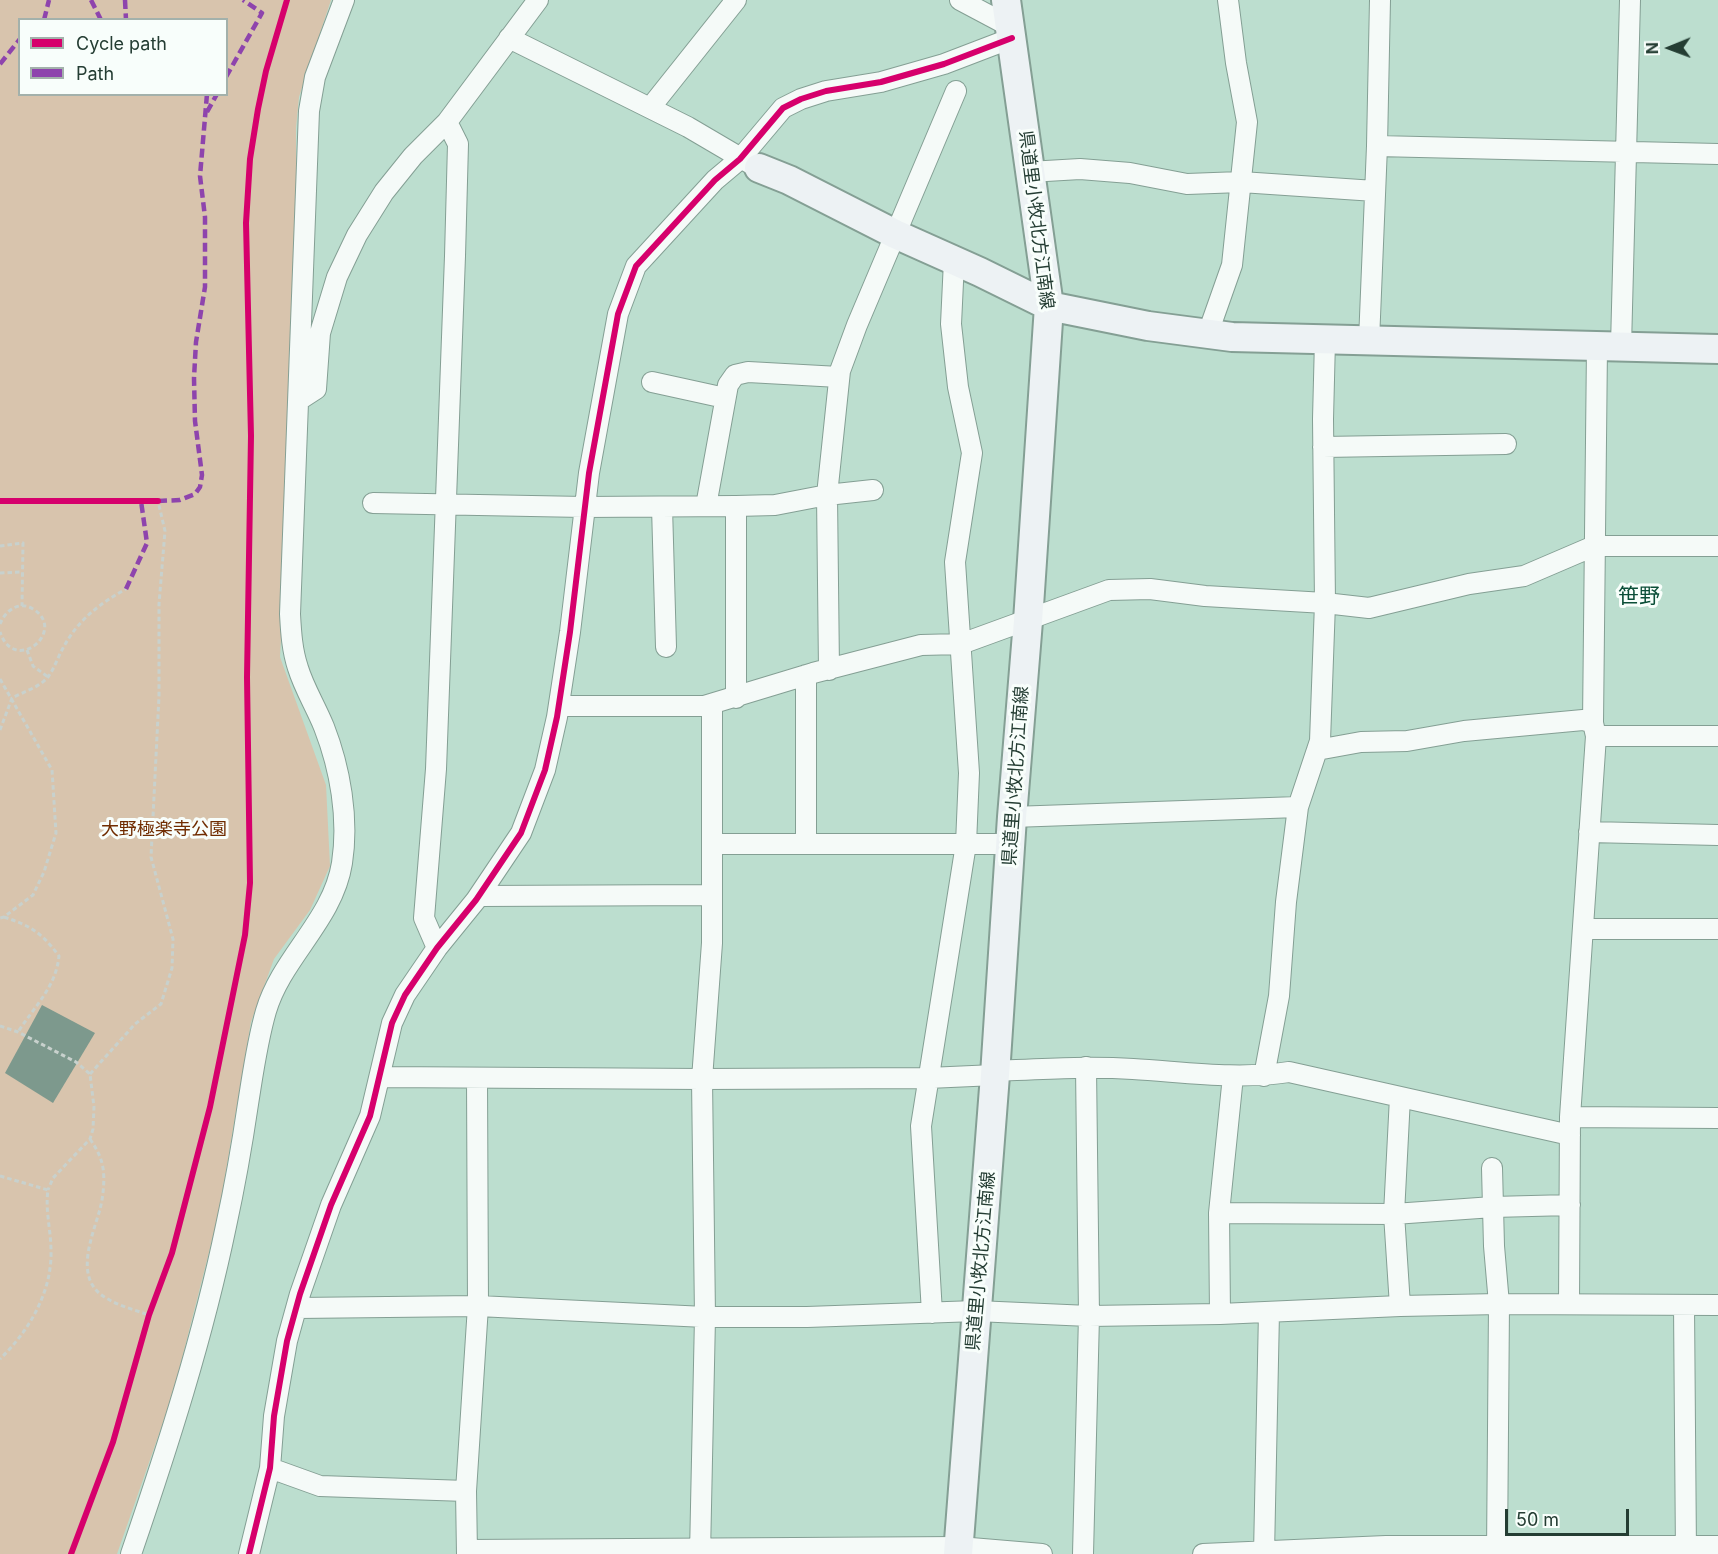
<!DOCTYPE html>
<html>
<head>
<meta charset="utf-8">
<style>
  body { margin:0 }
  #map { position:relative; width:1718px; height:1554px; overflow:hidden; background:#bcdecf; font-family:Inter,sans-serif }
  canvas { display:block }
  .legend { position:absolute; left:18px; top:18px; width:210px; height:78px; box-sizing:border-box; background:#f8fefb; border:2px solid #a3b1ab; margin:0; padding:8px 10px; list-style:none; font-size:18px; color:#243d33 }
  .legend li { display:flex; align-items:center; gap:12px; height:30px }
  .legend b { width:30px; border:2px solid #a3b1ab }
  .north { position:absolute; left:1640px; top:18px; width:60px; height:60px; -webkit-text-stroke:4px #f8fefb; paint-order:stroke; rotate:269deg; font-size:16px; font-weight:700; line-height:24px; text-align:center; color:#243d33 }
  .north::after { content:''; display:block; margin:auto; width:21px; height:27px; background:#243d33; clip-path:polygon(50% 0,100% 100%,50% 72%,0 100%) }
  .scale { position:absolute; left:1505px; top:1509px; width:124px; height:27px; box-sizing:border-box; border:3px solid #243d33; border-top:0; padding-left:8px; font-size:18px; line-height:21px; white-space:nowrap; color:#243d33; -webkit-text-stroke:4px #f8fefb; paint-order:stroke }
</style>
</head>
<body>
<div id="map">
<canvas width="1718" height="1554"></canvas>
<ul class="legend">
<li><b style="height:8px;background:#d6006c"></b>Cycle path</li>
<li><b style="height:8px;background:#8e44ad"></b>Path</li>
</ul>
<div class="north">N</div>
<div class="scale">50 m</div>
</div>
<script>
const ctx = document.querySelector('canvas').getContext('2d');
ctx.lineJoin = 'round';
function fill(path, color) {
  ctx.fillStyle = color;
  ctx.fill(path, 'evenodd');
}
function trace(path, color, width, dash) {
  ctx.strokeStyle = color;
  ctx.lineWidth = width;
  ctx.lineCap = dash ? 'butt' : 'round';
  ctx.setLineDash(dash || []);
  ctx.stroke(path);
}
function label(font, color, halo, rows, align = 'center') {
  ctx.font = font + ' Inter,"Noto Sans JP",sans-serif';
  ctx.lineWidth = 6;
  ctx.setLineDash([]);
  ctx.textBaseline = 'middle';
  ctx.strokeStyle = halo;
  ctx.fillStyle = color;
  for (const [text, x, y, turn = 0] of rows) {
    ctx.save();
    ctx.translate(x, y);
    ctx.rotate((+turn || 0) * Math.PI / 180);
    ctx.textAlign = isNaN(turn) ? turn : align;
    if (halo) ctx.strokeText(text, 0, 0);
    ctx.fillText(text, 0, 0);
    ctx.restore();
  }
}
fill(new Path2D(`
  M0,0h331l-32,97 -3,31v88l-10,326 -6,115 46,128 4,81 -20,44 -36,49 -23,63 -32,191 -46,181 -56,160h-117zM20,20h206v74h-206z`), '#d8c4ad');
fill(new Path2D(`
  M42,1005l53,28 -42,70 -48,-30z`), '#7d998d');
const street = new Path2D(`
  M960,0l49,26
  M509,38l179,89 63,37
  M650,108l86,-108
  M1377,146l341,8
  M1029,172l51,-3 50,4 57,11 54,-2 134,9
  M1208,333l24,-68 15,-143 -11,-59 -8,-63
  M1369,341l8,-195 3,-146
  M1621,346l9,-346
  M652,382l73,16
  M299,400l17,-11 4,-56 17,-56 20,-42 27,-43 29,-36 34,-34 91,-122
  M1323,447l183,-3
  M373,503l211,4 152,-1 39,-1 52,-10 46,-5
  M706,506l22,-121 7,-10 13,-3 91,5
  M736,506v192
  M662,507l4,140
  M829,670l-2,-175 13,-124 17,-46 99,-234
  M559,706h145l109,-33 108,-28 40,-1 148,-54 41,-1 55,7 120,7 44,5 100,-24 55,-8 70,-30h124
  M1593,723l4,-377
  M1596,736h122
  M1317,750l44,-8 46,-1 57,-10 119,-11 10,3 3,13 -26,381 -1,187
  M1012,817l286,-10
  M1589,832l129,3
  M713,844h297
  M806,844v-169
  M479,896l233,-1
  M1583,929h135
  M437,948l-13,-30 12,-149 19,-513 3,-112 -11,-22
  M996,1071c46,-2 91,-5 137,-2 52,3 104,11 156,3l281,63
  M1264,1076l15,-80 7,-94 12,-95 22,-66 5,-138 -2,-184 2,-79
  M380,1077l322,2 226,-1 67,-3
  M1570,1117l148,1
  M1492,1168l2,78 5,58 -2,250
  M1219,1213l175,1 99,-7 77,-2
  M1684,1305l2,249
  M1400,1306l-6,-92 6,-117
  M297,1308l181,-2 227,11h102l169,-6 113,5 131,-2 180,-8 99,-2 219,1
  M932,1313l-11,-187 45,-282 3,-71 -14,-211 17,-109 -14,-66 -7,-63 3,-63
  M1220,1314l-1,-101 14,-137
  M270,1468l50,18 146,5
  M467,1550l492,-3 83,7
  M131,1554c37,-108 72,-217 95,-328 9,-41 16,-81 22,-122 5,-31 9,-62 18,-93 16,-54 67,-91 76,-148 7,-45 -2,-95 -18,-136 -8,-20 -20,-39 -26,-59 -6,-18 -7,-36 -8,-54l19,-503 6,-34 29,-77
  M249,1554l21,-86 4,-52 13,-75 13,-47 31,-89 39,-89 22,-93 13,-28 32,-47 39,-48 45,-67 24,-63 12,-53 13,-85 19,-159 29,-159 18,-48 79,-86 25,-21 43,-51 18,-9 25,-8 55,-9 63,-18 68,-26
  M467,1554l-1,-63 12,-185 -1,-228
  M700,1554l5,-237 -3,-238 10,-136v-239
  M1083,1554l6,-238 -3,-249
  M1203,1554l183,-8h332
  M1264,1554l5,-242`);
const secondary = new Path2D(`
  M759,168l30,12 106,54 85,38 69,34 99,20 84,11 486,12
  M958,1554l37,-479 17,-258 16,-196 21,-315 -43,-306`);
trace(street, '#849f94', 22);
trace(secondary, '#849f94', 32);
trace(new Path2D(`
  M0,546l23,-3 -1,63
  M0,573l22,-1
  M0,624c5,-13 19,-24 33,-15 35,21 -18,67 -33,23
  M27,650l6,16 15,11
  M0,679l52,91 4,63 -12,39 -11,23 -29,22 -4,1
  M0,730l12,-32c11,-6 28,-11 36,-21 6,-8 10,-20 15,-29 15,-28 36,-44 63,-59
  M4,917c27,9 38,16 55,39 -3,31 -25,51 -41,76
  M0,1026l18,6 58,30 14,12 4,33 -1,22 -3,10 -37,39 -5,12
  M90,1074l45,-50 26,-20 11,-36 1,-29 -22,-82 8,-161v-92l6,-73 -7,-30
  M90,1139c6,9 11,17 13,29 2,12 0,30 -3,41 -8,29 -27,70 6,89 13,8 29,12 43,17
  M0,1176l48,14c-3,21 3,40 3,61 1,41 -22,80 -51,108`), '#c8d1cd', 3, [4.5, 3]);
trace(street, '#f5faf8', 20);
trace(secondary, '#edf2f4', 28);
trace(new Path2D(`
  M91,0l10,20
  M125,0l1,20
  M44,20l5,-20
  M0,64l20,-25
  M226,77l36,-64 -19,-13
  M207,112l10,-18
  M158,501l22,-1 15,-6 5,-7 2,-12 -7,-54 -1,-43 2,-36 9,-55v-70l-5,-41 7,-82
  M126,589l21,-46 -6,-42`), '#8e44ad', 4.5, [9, 4.5]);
trace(new Path2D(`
  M0,501h158
  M71,1554l42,-112 36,-127 23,-62 38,-146 35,-172 5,-52 -3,-206 4,-241 -5,-213 4,-64 8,-50 8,-38 21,-71
  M249,1554l21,-86 4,-52 13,-75 13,-47 31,-89 39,-89 22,-93 13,-28 32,-47 39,-48 45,-67 24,-63 12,-53 13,-85 19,-159 29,-159 18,-48 79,-86 25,-21 43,-51 18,-9 25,-8 55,-9 63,-18 68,-26`), '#d6006c', 6);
label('18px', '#243d33', '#f8fefb', [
  ["県道里小牧北方江南線",1036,220,83],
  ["県道里小牧北方江南線",1016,776,-86],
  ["県道里小牧北方江南線",981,1261,-85]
]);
label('18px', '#702c01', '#f8fefb', [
  ["大野極楽寺公園",164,830]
]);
label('21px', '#0b4e38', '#f8fefb', [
  ["笹野",1639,597]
]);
</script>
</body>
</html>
